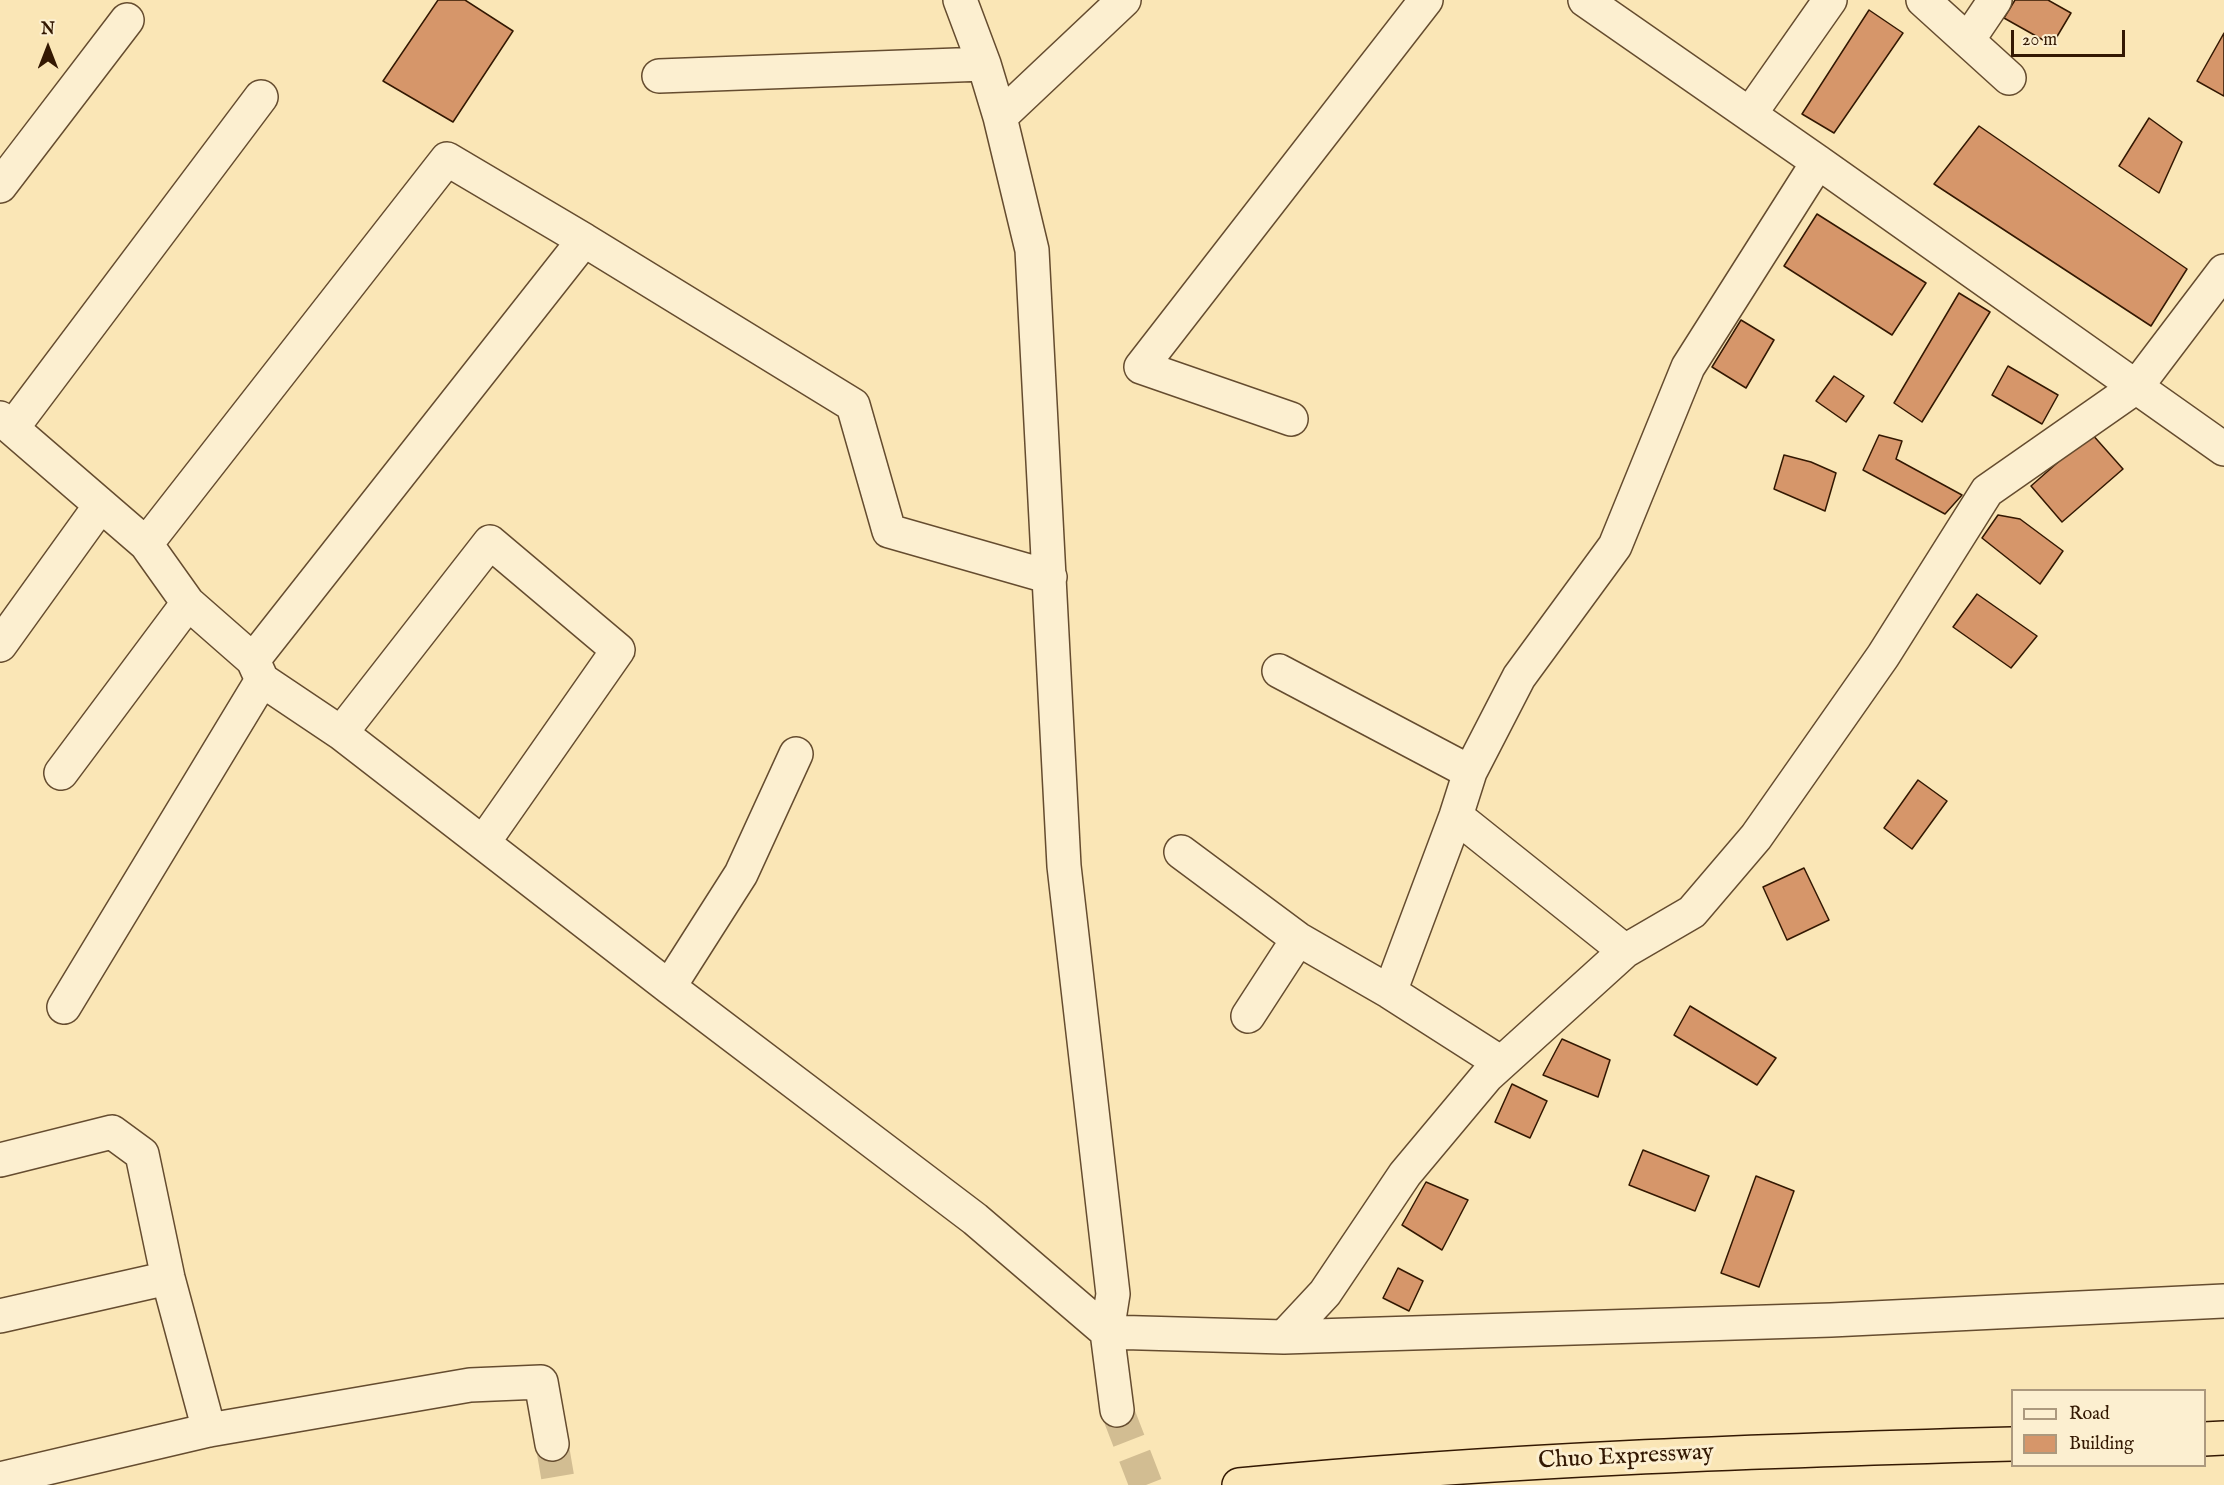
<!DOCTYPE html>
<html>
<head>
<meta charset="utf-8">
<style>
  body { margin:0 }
  #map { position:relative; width:2224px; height:1485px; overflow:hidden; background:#fae6b6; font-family:"IM FELL English",serif }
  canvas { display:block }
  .legend { position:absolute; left:2011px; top:1389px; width:195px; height:78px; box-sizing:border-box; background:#fcefd0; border:2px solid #ac997e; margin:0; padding:8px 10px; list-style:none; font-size:18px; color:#331802 }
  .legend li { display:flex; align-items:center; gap:12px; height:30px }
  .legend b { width:30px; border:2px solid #ac997e }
  .north { position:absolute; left:18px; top:18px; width:60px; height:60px; -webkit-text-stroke:4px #fcefd0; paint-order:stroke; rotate:0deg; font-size:16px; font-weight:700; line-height:24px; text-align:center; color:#331802 }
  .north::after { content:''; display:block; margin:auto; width:21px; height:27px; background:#331802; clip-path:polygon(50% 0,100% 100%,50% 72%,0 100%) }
  .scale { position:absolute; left:2011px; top:30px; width:114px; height:27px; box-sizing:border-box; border:3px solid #331802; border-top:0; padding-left:8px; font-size:18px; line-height:21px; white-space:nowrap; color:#331802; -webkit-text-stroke:4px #fcefd0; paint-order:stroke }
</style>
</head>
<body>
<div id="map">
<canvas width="2224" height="1485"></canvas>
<ul class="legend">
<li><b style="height:8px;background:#fcefd0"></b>Road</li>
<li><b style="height:16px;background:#d6966a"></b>Building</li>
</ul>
<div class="north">N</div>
<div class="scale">20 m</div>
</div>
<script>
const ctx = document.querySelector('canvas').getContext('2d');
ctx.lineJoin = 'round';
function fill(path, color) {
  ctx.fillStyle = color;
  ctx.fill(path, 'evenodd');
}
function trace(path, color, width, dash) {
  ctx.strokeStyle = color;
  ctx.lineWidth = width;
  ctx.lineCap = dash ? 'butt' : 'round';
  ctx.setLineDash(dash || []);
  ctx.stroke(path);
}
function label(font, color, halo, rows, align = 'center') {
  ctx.font = font + ' "IM FELL English",serif';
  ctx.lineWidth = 6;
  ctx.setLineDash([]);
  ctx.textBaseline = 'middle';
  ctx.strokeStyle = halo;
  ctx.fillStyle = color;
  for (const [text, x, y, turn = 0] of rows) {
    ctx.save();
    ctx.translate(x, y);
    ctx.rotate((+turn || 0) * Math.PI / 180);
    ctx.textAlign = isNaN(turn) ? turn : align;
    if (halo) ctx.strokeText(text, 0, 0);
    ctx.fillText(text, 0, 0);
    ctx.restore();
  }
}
const building = new Path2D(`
  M438,0h27l48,31 -60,91 -70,-41z
  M2015,0h33l23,13 -19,32 -48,-27z
  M1869,10l34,23 -69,100 -32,-19z
  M2224,33v63l-27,-15z
  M2149,118l33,24 -23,51 -40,-27z
  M1979,126l208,143 -36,57 -217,-142z
  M1817,214l109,69 -34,52 -108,-69z
  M1959,293l31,19 -68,110 -28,-19z
  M1741,320l33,20 -28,48 -34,-21z
  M2008,366l50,29 -16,29 -50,-29z
  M1834,376l30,20 -18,26 -30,-21z
  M2091,433l32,36 -61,53 -31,-36z
  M1879,435l23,6 -6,18 66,36 -17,19 -82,-44z
  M1784,455l27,7 25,11 -11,38 -51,-22z
  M1998,515l22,4 43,32 -23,33 -58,-46z
  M1977,594l60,42 -26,32 -58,-41z
  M1918,780l29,21 -35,48 -28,-21z
  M1804,868l25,52 -42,20 -24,-53z
  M1690,1006l86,52 -19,27 -83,-50z
  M1562,1039l48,21 -12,37 -55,-22z
  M1512,1084l35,17 -17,37 -35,-16z
  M1643,1150l66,26 -14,35 -66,-26z
  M1756,1176l38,15 -35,96 -38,-14z
  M1426,1182l42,18 -26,50 -40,-25z
  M1398,1268l25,13 -14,30 -26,-13z`);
fill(building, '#d6966a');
trace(building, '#331802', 1.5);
trace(new Path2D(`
  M1117,1410l29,75
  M552,1444l7,41`), '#d2bd92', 33, [33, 16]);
const minor = new Path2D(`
  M960,0l24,64 16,53 32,133 32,616 49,428 -6,38 177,5 547,-17 393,-19
  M1585,0l233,162 406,287
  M1923,0l86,78
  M1968,40l27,-40
  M659,76l325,-12
  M1750,114l80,-114
  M1000,117l124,-117
  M0,186l127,-166
  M584,240l269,165 36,126 161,46
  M0,418l146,126 42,59 65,57 9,20 79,53 328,254 306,232 132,113 10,78
  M1291,419l-150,-52 285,-367
  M13,427l248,-330
  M146,544l301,-385 137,81 -331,420
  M0,645l100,-139
  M1279,671l191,101
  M341,733l149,-191 128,108 -135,193
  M61,773l127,-170
  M1456,816l169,135
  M1181,852l117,87 92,53
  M669,987l72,-113 55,-120
  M64,1007l198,-327
  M1248,1016l50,-77
  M1501,1063l-111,-71 66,-176 14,-44 49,-95 96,-131 73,-179 130,-205
  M0,1160l112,-28 30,22 26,124 41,152
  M0,1316l168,-38
  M1284,1337l41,-44 80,-119 82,-98 138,-125 67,-39 64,-75 127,-181 104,-165 149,-104 88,-116
  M0,1479l209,-49 261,-45 71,-3 11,62`);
const highway = new Path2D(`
  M2204,1439l20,-1
  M1239,1485c257,-25 516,-34 773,-41`);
trace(minor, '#654c2f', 36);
trace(highway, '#331802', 36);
trace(minor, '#fcefd0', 33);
trace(highway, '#fae6b6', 33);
label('24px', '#331802', '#fcefd0', [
  ["Chuo Expressway",1626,1458,-3]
]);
</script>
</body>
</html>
